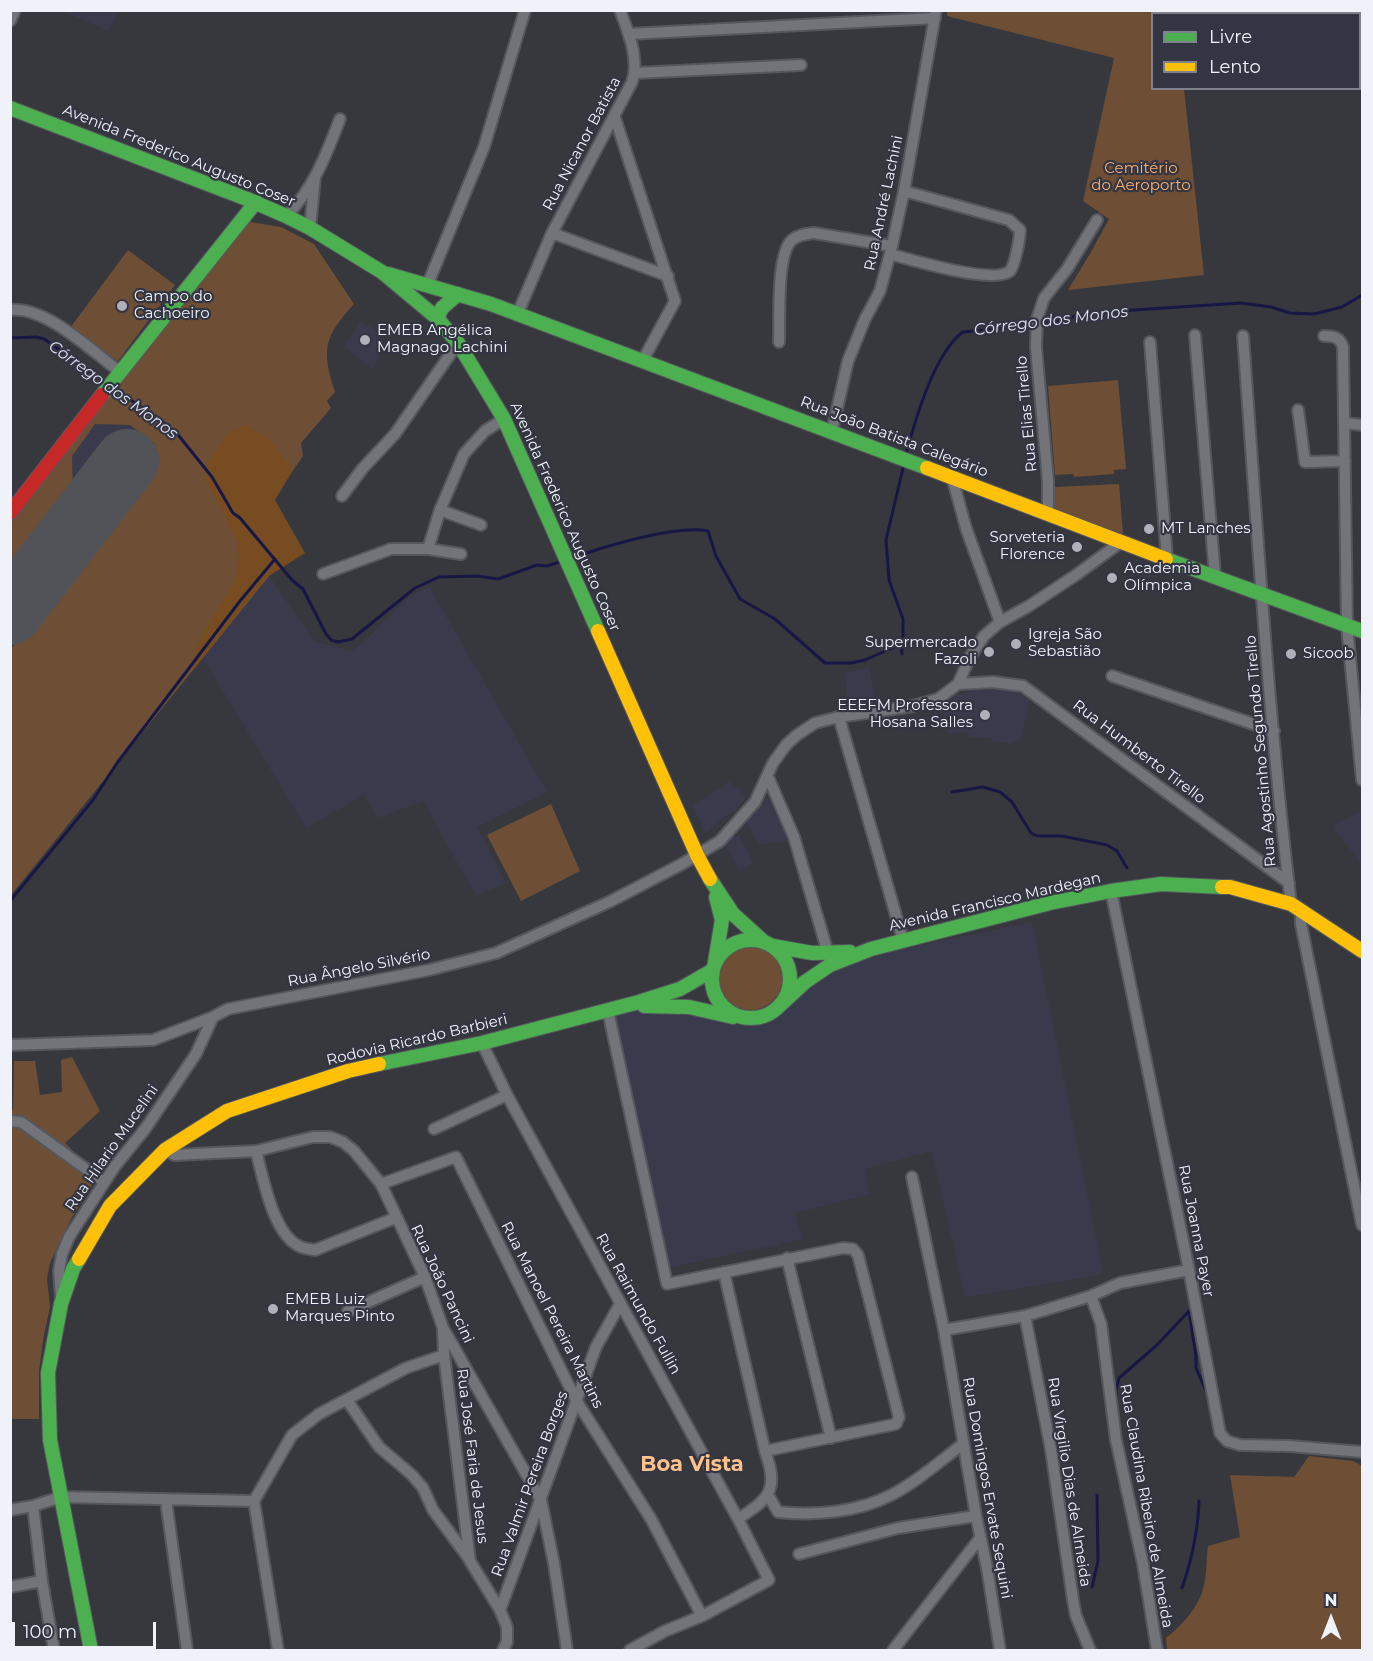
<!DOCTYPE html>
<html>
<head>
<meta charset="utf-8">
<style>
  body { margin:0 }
  #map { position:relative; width:1373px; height:1661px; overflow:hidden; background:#36383e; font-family:Montserrat,sans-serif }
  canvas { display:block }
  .frame { position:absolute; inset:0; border:12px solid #f0f2fa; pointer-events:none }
  .legend { position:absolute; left:1151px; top:12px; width:210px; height:78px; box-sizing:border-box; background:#333542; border:2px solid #7f818c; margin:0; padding:8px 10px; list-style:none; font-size:18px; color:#f0f2fa }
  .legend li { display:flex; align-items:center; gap:12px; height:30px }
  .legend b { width:30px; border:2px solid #7f818c }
  .north { position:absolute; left:1301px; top:1589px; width:60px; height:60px; -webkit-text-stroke:4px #333542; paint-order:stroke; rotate:0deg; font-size:16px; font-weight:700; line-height:24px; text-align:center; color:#f0f2fa }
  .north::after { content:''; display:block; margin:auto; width:21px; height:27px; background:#f0f2fa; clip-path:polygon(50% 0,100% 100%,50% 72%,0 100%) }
  .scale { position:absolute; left:12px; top:1622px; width:144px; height:27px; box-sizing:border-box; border:3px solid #f0f2fa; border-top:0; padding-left:8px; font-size:18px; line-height:21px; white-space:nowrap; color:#f0f2fa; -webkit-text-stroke:4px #333542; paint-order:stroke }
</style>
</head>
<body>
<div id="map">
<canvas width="1373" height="1661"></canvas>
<div class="frame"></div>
<ul class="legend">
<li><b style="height:8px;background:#4caf50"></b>Livre</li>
<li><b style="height:8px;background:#ffc107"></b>Lento</li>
</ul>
<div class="north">N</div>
<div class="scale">100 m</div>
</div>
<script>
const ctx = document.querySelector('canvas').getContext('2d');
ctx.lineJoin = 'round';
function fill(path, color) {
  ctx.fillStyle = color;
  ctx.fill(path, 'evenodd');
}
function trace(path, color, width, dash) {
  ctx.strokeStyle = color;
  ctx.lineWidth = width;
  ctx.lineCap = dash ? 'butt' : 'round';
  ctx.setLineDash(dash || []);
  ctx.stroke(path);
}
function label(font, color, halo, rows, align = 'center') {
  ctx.font = font + ' Montserrat,sans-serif';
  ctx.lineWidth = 4.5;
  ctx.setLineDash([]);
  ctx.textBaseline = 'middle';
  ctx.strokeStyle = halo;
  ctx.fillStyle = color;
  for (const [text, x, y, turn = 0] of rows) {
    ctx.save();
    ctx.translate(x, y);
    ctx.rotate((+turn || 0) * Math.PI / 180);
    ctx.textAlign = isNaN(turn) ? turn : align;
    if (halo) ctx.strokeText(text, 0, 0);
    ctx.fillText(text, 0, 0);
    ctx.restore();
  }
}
fill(new Path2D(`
  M62,11l55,-1v1l-8,20z
  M361,321l21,12 -8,37 -30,-23z
  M106,398l39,29 124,149 45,65 37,10 12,-8 45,-46 21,-11 118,206 -70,35 29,56 -30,13 -53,-95 -45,17 -14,-23 -58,33 -103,-170 -192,237v-373z
  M870,668l4,33 -27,2 -1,-31z
  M973,690h42l15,11 -9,37 -9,6 -20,-3 -2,-4h-21l-2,-5 -18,2 -4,-9 -2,-20 14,-10z
  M729,781l17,16 -10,13 -1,-1 -29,24 -14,-28 32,-19z
  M768,798l21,43 -29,4 -14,-24 10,-16z
  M1362,810v55l-29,-39z
  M739,835l14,28 -14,8 -16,-30z
  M1032,922l71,352 -138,23 -33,-146 -68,18 6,25 -75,19 7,26 -134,29 -53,-257 60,-1 62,15 17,-2 25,-12 44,-37 52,-19z`), '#393b4d');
fill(new Path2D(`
  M947,11h228v2l-23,1v74l32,1 20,186 -136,15 23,-38 18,-33 -26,-18 31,-143 -167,-42z
  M245,221l36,6 33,17 40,60c-30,33 -33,45 -19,88l-8,9 4,7 -30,35 2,13 -37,54 3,66 -258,319v-246l148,-192 -5,-14 -24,-18 -35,-1 -23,32 1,41 -62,82v-57z
  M128,250l47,35 -57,76 -24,-13 -24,-20z
  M1118,380l8,89 -12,1v4l-40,3 -1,-3 -18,1 -7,-89z
  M1119,484l4,50 -68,-24v-23z
  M551,804l29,67 -59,30 -34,-66z
  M717 977a33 33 0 1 1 66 0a33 33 0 1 1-66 0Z
  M72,1057l28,54 -35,32 33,33 -27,43 -21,44 -3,16 3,28 -6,28 -5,36v48h-28l-1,-309h3l1,-49h21l5,34 22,-3 -1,-32z
  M1309,1456l44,5 9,5v184h-195l-1,-12c15,-12 32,-30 37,-49 4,-14 3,-29 5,-43l32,-9 -10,-62 64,2z`), '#6e4f35');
fill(new Path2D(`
  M245,425l24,14 24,31 -18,30 30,53 -36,23 -76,94 -2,-1 7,-26 38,-65 3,-19 -2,-18 -19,-39 -12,-20 1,-19 23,-32z`), '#774c21');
trace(new Path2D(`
  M10,338l27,-1 7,2 63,44
  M114,389l47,31 18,16 33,41 21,36 7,5 52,62 11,9 23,45 5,6 7,2 14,-3 63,-51 24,-11 38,-1 21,3 39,-14 10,1 16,-5
  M906,454c9,-33 28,-101 57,-122l76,-7 37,-9 27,-4 138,-9 30,4 19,6 24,1 28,-7 20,-12
  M572,558c31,-11 105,-34 136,-27l8,25 24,43 35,20 50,44h26l14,-3 25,-11 11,-6 2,-4v-20l-14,-39 -3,-40 18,-76
  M901,643l1,11
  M952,792l31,-5 17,5 12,10 19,31 6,3h25l45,9 10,6 10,17
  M10,901l83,-101 24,-37 123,-162 35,-42
  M1189,1311l7,45v12l11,25
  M1117,1407l-1,-16 3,-13 38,-33 32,-34
  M1092,1587l6,-26 -1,-66
  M1182,1588c10,-29 16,-57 17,-87`), '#171746', 3);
trace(new Path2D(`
  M10,613l117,-152`), '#515358', 64);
const street = new Path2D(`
  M10,21l5,-11
  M629,34l306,-16
  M635,73l166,-8
  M615,118l60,183 -32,59
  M286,216c27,-26 41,-63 54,-97
  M310,228l5,-51
  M552,233l116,43
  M890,254c22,6 104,31 120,17 5,-6 10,-33 10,-41l-11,-10 -105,-29
  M427,286l57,-139 41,-137
  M10,310c35,-5 83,42 110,62
  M517,315l35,-82 80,-151c8,-23 -4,-50 -12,-72
  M1195,335l20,241
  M1243,336c14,189 25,379 48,568
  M1324,336c9,0 16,1 19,11l4,279 15,154
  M779,342c1,-22 -3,-88 13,-102 6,-5 13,-6 22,-7l78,13
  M1150,342l17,216
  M1298,410l7,52 40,-1
  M1344,423l18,2
  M832,431l16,-70 17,-42 15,-28 12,-45 12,-55 32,-181
  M952,477l14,51 34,94
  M342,496l21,-28 32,-34 63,-91
  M440,510l41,15
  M1048,514v-33l-12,-134 1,-28 7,-21 23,-29 30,-49
  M428,549l12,-39 24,-56 21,-23 19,-12
  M323,574l68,-25h37l33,5
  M1112,676l162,55
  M958,684l35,-2 30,4 266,197
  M839,717l64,223
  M768,777l26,60 34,116
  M1111,891l78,379 31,163 7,8 13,4 49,1 73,6
  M1301,911v13l61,301
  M608,1011l59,273 176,-36 10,1 5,6 41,162 -3,7 -131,27
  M482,1043l25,52 231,424 31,61 -67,36 -37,15 -35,19
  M10,1045l143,-5 60,-23 15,-8 201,-39 67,-17 113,-51 73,-38 38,-23 35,-39 18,-39 13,-18 11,-10 18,-12 24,-6 74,-11 25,-7 20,-15 12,-27 14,-21 16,-14 29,-16 47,-31 45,-33
  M10,1121l11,1 83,60
  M434,1129l73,-34
  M165,1150l9,5 82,-4 57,-14h17l13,5 11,9 14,17 13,16 44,93 18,51 98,172 13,64 13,86
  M256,1151c7,26 17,85 45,96 4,2 10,2 14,3l80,-32
  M912,1177l32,153 32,186 11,52 13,82
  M381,1184l75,-27 120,243 75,119 51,97
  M787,1258l44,180
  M724,1272l41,179c14,39 5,47 -27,68
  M1091,1296l10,28 15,116 27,124 14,86
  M61,1298l-2,-27 3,-17 7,-17 46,-71 30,-37 51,-75 17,-37
  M348,1311l77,-34
  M1025,1316l26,134 22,150 3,16 14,34
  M944,1330l81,-14 66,-20 29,-13 69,-13
  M443,1331l1,24 26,206 30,49 7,17v15l-4,8
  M347,1400l32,47 33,28 11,13 10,22 37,50
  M768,1495l10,17c37,4 81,0 113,-17 26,-13 49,-34 72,-51
  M166,1501l21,149
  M254,1501l38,-66 27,-21 87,-46 38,-13
  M254,1501l24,149
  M33,1506l9,75 12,69
  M10,1510l23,-4 28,-9 193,4
  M799,1554l99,-26 78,-12
  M10,1587l32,-6
  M500,1610l96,-263 24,-43
  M893,1650l87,-112`);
const fast = new Path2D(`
  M10,108l237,91 39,17 24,12 72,44 55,46 21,25 46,76 94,212
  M388,274l103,30 436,164
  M437,318l5,-10 16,-14
  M102,395l154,-193
  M1166,559l196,72
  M710,879l23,35 31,28
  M712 979a39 39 0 1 1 78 0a39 39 0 1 1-78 0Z
  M773,946l39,7 38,-1
  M715,962l7,-42 -6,-23
  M644,1006l45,1 44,10
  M779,1006l26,-24 25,-17 41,-16 179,-46 61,-12 50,-7 61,3
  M379,1064l103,-21 157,-41 41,-13 33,-19
  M79,1259l-6,10 -12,35 -13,69 2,67 41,210`);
const slow = new Path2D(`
  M927,468l239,91
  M598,631l99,224 13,24
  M1222,887h8l61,17 71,47
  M79,1259l31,-53 55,-56 62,-39 121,-40 31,-7`);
const jam = new Path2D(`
  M10,513l92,-118`);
trace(street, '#55575c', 14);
trace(fast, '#55575c', 16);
trace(slow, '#55575c', 16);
trace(jam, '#55575c', 16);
trace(street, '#73747a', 10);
trace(fast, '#4caf50', 14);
trace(slow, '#ffc107', 14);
trace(jam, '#c62828', 14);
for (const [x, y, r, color] of [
  [122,306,6,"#afb1b8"],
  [365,340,6,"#afb1b8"],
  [1149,529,6,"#afb1b8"],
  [1077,547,6,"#afb1b8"],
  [1112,578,6,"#afb1b8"],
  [1016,644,6,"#afb1b8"],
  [989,652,6,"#afb1b8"],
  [1291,654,6,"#afb1b8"],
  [985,715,6,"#afb1b8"],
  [273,1309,6,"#afb1b8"]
]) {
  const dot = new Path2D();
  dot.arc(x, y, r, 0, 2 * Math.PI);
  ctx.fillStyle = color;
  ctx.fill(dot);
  trace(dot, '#333542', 2);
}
label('15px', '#f0f2fa', '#333542', [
  ["Rua Nicanor Batista",582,144,-62],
  ["Avenida Frederico Augusto Coser",179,156,22],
  ["Rua André Lachini",884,203,-78],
  ["Rua Elias Tirello",1027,414,-95],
  ["Rua João Batista Calegário",894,437,21],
  ["Avenida Frederico Augusto Coser",565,517,66],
  ["Rua Agostinho Segundo Tirello",1261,751,-95],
  ["Rua Humberto Tirello",1139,752,37],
  ["Avenida Francisco Mardegan",995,902,-13],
  ["Rua Ângelo Silvério",359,968,-11],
  ["Rodovia Ricardo Barbieri",417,1040,-13],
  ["Rua Hilario Mucelini",112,1148,-55],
  ["Rua Joanna Payer",1196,1231,79],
  ["Rua João Pancini",442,1284,65],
  ["Rua Raimundo Fullin",638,1304,61],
  ["Rua Manoel Pereira Martins",552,1315,63],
  ["Rua José Faria de Jesus",472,1456,83],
  ["Rua Virgilio Dias de Almeida",1069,1482,81],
  ["Rua Valmir Pereira Borges",530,1484,-70],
  ["Rua Domingos Ervate Sequini",987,1488,80],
  ["Rua Claudina Ribeiro de Almeida",1146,1506,80]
]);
label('15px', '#fcb06b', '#333542', [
  ["Cemitério",1141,169],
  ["do Aeroporto",1141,186]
]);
label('15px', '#f0f2fa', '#333542', [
  ["Campo do",134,297],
  ["Cachoeiro",134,314],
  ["EMEB Angélica",377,331],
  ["Magnago Lachini",377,348],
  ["MT Lanches",1161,529],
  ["Sorveteria",1065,538,"right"],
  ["Florence",1065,555,"right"],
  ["Academia",1124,569],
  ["Olímpica",1124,586],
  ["Igreja São",1028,635],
  ["Sebastião",1028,652],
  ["Supermercado",977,643,"right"],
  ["Fazoli",977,660,"right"],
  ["Sicoob",1303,654],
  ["EEEFM Professora",973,706,"right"],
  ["Hosana Salles",973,723,"right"],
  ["EMEB Luiz",285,1300],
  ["Marques Pinto",285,1317]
], 'left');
label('italic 16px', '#dee2f4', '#333542', [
  ["Córrego dos Monos",1051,321,-7],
  ["Córrego dos Monos",113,390,36]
]);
label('bold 21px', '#ffc08a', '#333542', [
  ["Boa Vista",692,1465]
]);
</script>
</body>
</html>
